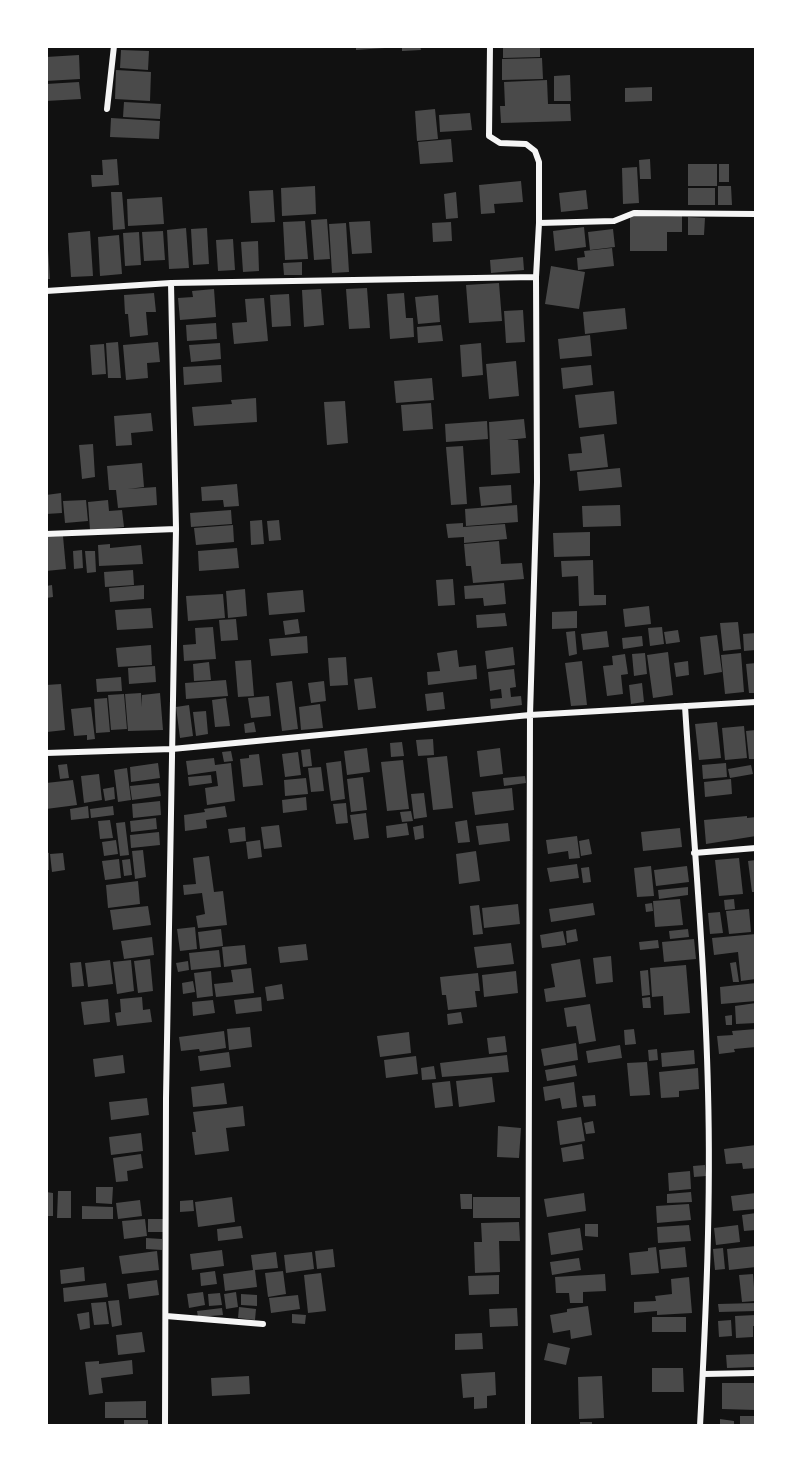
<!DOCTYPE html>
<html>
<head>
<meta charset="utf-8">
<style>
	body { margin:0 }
	#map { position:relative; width:802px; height:1472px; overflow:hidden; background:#111; font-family:"Zilla Slab",serif }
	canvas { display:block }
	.frame { position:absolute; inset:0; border:48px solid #fff; pointer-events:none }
</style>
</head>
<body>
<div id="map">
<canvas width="802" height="1472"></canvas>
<div class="frame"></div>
</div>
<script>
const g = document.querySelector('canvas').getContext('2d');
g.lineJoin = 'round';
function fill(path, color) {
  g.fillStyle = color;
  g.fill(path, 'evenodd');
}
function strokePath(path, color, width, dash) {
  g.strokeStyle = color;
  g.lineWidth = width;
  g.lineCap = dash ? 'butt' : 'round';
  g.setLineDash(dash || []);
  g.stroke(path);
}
fill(new Path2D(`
	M356 46H385V48L356 50Z
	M402 46H420L421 50 402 51Z
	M503 46H540V57L503 58Z
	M121 50 149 51 148 70 120 68Z
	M79 55 80 79 46 81V57Z
	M542 58 543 79 502 80V59Z
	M116 70 151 72 150 101 115 99Z
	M570 75 571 101H554V76Z
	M547 80 548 104H570L571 121 501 123 500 106H505L504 82Z
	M79 82 81 99 46 101V84Z
	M652 87V101L625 102V88Z
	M124 102 161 104 160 119 123 117Z
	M435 109 438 139 417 141 415 111Z
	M470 113 472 130 440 132 439 115Z
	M111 118 160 121 159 139 110 137Z
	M451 139 453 162 420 164 418 142Z
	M117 159 119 185 92 187 91 175H103L102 160Z
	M650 159 651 179H640L639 160Z
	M688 164H717V186H688Z
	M719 164H729V182H719Z
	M637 167 639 203 623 204 622 168Z
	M521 181 523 202 494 204 495 213 481 214 479 185Z
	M315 186 316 214 282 216 281 188Z
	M718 186H731L732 205H718Z
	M688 188H715V205H688Z
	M273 190 275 222 251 223 249 191Z
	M586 190 588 209 561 212 559 193Z
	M111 192H122L125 229 113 230Z
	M456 192 458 218 446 219 444 194Z
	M162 197 164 224 128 226 127 199Z
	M630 216H682V232H667V251H630Z
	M688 217 705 218 704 235H688Z
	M327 219 330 259 314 260 311 220Z
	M305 221 308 259 285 260 283 222Z
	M370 221 372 253 352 254 349 222Z
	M451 222 452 241 433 242 432 223Z
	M346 223 349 272 332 273 329 224Z
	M584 227 586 247 555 251 553 231Z
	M186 228 189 268 169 269 167 230Z
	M207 228 209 264 193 265 191 229Z
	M613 229 615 247 590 250 588 232Z
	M90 231 93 276 71 277 68 233Z
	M163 231 165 260 144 261 142 232Z
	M139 232 141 265 125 266 123 233Z
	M119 235 122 274 100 276 98 237Z
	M233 239 235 270 218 271 216 240Z
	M258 241 259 271 243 272 241 242Z
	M612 248 614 266 578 270 577 258 585 257 584 251Z
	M46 249H48L50 279H46Z
	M523 257 524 270 491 273 490 260Z
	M302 262V275H284L283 263Z
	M551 266 585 272 579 309 545 304Z
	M499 283 502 321 469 323 466 285Z
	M367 288 370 328 349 329 346 289Z
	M214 289 216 317 180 320 178 298 193 297 192 291Z
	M321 289 324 325 304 327 302 290Z
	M154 293 156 312H146L148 335 130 337 128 314H125L124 295Z
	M404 293 406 318H413L414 337 390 339 387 294Z
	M289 294 291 326 272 327 270 295Z
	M438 295 440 322 418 324 415 297Z
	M264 298 268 341 234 344 232 323 247 322 245 299Z
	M625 308 627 329 585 334 583 312Z
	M523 310 525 342 506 343 504 311Z
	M216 323 217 339 187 341 186 325Z
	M441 325 443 341 418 343 417 327Z
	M590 335 592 356 560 359 558 339Z
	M118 342 121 378H108L106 343Z
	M158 342 160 362 147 363 148 378 126 380 123 345Z
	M220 343 221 359 191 362 189 345Z
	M481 343 483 375 462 377 460 345Z
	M104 344 106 374 92 375 90 345Z
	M516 361 519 396 489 399 486 364Z
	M221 365 222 382 184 385 183 367Z
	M591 365 593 385 563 389 561 368Z
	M432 378 434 400 396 403 394 381Z
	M614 391 617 424 579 428 575 395Z
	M256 398 257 422 194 426 192 407 232 404 231 400Z
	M345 401 348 443 327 445 324 402Z
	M431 403 433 429 403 431 401 405Z
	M151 413 153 431 131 433 132 445 116 446 114 416Z
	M524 419 526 438 507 440H518L520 473 491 475 489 422Z
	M487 421 488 439 446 442 445 424Z
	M604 434 608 467 570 471 568 454 582 453 580 437Z
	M93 444 95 477 82 479 79 445Z
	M463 446 467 504 451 505 446 447Z
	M142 463 144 487 128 489 156 487 157 505 118 508 116 490H109L107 466Z
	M620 468 622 487 579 491 577 472Z
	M237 484 239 506 224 507 223 500 202 501 201 487Z
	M511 485 512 503 481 506 479 487Z
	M61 493 62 513 46 514V495Z
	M86 500 88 521 65 523 63 501Z
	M108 500 109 511 122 510 124 527 90 530 88 502Z
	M517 505 518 522 466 526 465 509Z
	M620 505 621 526 583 527 582 506Z
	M231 510 232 524 191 527 190 513Z
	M262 520 264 544 251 545 250 521Z
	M279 520 281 540 269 541 267 521Z
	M463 523V527L505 524 507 539 464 543V537L448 538 446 524Z
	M233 525 234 542 196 545 194 528Z
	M590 532V556L554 557 553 533Z
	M63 536 66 569 46 571V537Z
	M499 541 501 564 522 563 524 579 473 583 471 566H466L464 544Z
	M110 544V548L141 545 143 564 99 566 98 545Z
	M237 548 239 568 199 571 198 551Z
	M82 550 83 568 74 569 73 551Z
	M85 551H95L96 572 87 573Z
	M593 560 594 595H606V605L579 606 578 576 562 577 561 561Z
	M133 570 134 585 105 587 104 572Z
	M453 579 455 605 438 606 436 580Z
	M504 583 506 604 484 606 483 598 465 599 464 586Z
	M52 585 53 597 46 598V586Z
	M144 585V599L110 602 109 588Z
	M245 589 247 616 228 618 226 591Z
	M303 590 305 612 269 615 267 593Z
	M223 594 225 618 188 621 186 596Z
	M649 606 651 624 625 627 623 609Z
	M151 608 153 628 117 630 115 610Z
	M577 611V628L552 629V612Z
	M505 613 507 626 477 628 476 615Z
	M236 619 238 640 221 641 219 620Z
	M298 619 300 633 285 635 283 621Z
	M738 622 741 649 723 651 720 623Z
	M213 627 216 659 184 661 183 645 196 644 195 628Z
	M662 627 664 644 650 646 648 628Z
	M678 630 680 642 666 644 664 632Z
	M575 631 577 654 569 656 566 632Z
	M607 631 609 647 583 650 581 634Z
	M756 633V650L744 651 743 634Z
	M717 635 722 672 704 675 700 637Z
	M307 636 308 653 271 656 269 639Z
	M642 636 643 646 623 649 622 638Z
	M151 645 152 665 118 667 116 648Z
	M513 647 515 665 487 669 485 651Z
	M457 650 459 667 476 665 477 679 428 685 427 672 440 671 437 653Z
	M668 652 673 695 653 698 647 655Z
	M645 653 647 674 634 676 632 654Z
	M741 653 744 692 725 694 721 655Z
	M625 654 628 674 621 675 623 694 607 696 603 666 613 665 612 656Z
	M346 657 348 685 330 686 328 658Z
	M251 660 254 696 238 697 235 661Z
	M582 661 587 705 571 706 565 663Z
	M688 661 689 675 676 677 674 663Z
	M209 662 211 680 194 681 193 664Z
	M756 663V693H749L746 664Z
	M155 666 156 682 129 684 128 668Z
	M514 669 516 687 510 688 511 697 521 696 522 705 491 709 490 699 502 698 501 689 490 691 488 672Z
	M121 677 122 691 97 692 96 679Z
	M372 677 376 708 358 710 354 679Z
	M226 680 228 696 186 699 185 683Z
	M292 681 298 729 282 731 276 683Z
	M324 681 326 701 311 703 308 683Z
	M642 683 644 702 631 704 629 685Z
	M61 684 65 730 47 732 46 685Z
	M443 692 445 709 427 711 425 694Z
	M141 693 142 707V695L160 693 163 730 128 731 125 694Z
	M124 694 127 729 111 730 108 695Z
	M269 696 271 716 251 718 248 698Z
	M107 698 110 732 96 733 94 699Z
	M226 698 230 726 215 727 212 700Z
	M320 704 323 728 301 730 299 707Z
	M189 705 193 736 180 738 176 707Z
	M91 707 95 739 87 740V735L74 736 71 709Z
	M206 711 208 734 196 736 193 712Z
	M254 722 256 732 245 733 244 724Z
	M717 722 721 758 699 760 695 724Z
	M744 726 747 758 725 760 722 728Z
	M756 730V759H749L746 731Z
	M433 739 434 755 418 756 416 740Z
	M402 742 404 756 391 757 390 743Z
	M367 748 370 772 347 775 344 751Z
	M500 748 503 774 480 777 477 751Z
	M310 749 312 766 303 767 301 750Z
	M231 751 233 761 224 762 222 752Z
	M298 752 301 775 285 777 282 754Z
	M259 754 263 785 243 787 240 759 249 758V755Z
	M447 756 453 808 433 810 427 758Z
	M214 758 215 765 231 763 235 801 207 805 205 788 218 786 216 771 188 775 186 761Z
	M403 760 409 809 387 811 381 762Z
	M341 761 345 799 331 801 326 763Z
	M158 763 160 778 131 782 130 767Z
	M726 763 727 777 703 779 702 765Z
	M67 764 69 778 60 779 58 765Z
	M751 765 753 774 730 778 728 769Z
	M321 767 324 791 311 792 308 768Z
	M127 768 131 800 118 802 114 770Z
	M99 774 102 800 84 803 81 776Z
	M211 775 212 783 189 786 188 777Z
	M525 776 526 783 504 786 503 778Z
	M363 777 367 810 351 812 347 779Z
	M306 778 308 794 285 796 284 780Z
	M731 779 732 794 705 797 704 782Z
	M73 780 77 805 46 809V783Z
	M159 783 161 796 132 800 130 786Z
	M114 787 115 799 105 801 103 789Z
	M512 788 514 810 475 815 472 792Z
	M424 793 427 817 414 819 411 794Z
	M306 797 307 810 283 813 282 800Z
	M160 801 161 815 133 818 132 804Z
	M346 803 348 823 336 824 333 804Z
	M88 806 89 818 71 820 70 809Z
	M113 806 114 815 91 818 90 809Z
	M225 806 227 817 206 820 207 828 185 831 184 815 205 812 204 809Z
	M411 811 413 821 402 822 400 812Z
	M366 813 369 838 354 840 350 815Z
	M747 816V818L756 817V836L706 844 704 820Z
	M156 818 157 829 131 832 130 821Z
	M110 820 113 838 100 839 98 821Z
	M467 820 470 842 458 843 455 822Z
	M125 822 129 855 120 856 116 823Z
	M407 823 409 835 387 838 386 826Z
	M508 823 510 841 479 845 476 826Z
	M279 825 282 847 264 849 261 827Z
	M423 825 424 838 415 840 413 827Z
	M245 827 246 841 230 843 228 829Z
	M680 828 682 847 643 851 641 832Z
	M159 832 160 845 131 848 130 835Z
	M577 836 580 858 569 859 568 851 548 854 546 840Z
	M589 839 592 854 581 856 579 841Z
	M116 840 118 854 104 856 102 842Z
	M260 840 262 857 248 859 246 842Z
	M143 850 146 877 135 879 132 851Z
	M476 851 480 881 459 884 456 854Z
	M46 852 49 853V870H46Z
	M63 853 65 870 52 872 50 854Z
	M209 856 214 892 223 891 227 925 198 928 196 916 205 914 202 893 184 895 183 885 196 884 193 858Z
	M739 858 743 894 719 896 715 860Z
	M119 859 121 878 105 880 102 861Z
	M130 859 132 875 124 876 122 860Z
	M756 860V892H752L748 861Z
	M577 864 579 878 550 882 547 868Z
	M651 866 654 896 637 897 634 868Z
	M687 866 689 882 656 886 654 870Z
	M589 867 591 882 583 883 581 868Z
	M138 881 140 904 108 908 106 885Z
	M688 887V895L659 899 658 890Z
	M680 899 683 925 655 927 653 901Z
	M734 899 735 909 725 910 724 900Z
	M593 903 595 915 551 922 549 909Z
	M652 903 653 911 646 912 645 904Z
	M518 904 520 924 484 928 482 908Z
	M479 905 483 934 473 935 470 906Z
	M148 906 151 925 113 930 110 910Z
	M749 909 751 932 729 934 726 911Z
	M720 912 723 933 710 934 708 913Z
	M195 927 197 949 180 951 177 929Z
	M221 929 223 946 200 949 198 932Z
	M576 929 578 941 567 943 566 931Z
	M688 929 689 937 670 939 669 931Z
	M563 931 566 945 542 948 540 935Z
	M756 934V979L741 981 738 952 714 955 712 938Z
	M152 937 154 955 124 959 121 941Z
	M694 939 696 959 664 962 662 942Z
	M658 940 659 948 640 950 639 942Z
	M511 943 514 964 477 968 474 947Z
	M306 944 308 960 280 963 278 947Z
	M245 945 247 964 224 967 222 947Z
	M219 950 221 967 191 970 189 953Z
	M611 956 613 982 596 984 593 958Z
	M150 959 153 991 138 993 134 961Z
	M580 959 586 997 546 1002 544 989 555 987 551 964Z
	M110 960 113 984 88 987 85 963Z
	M131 960 134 991 117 994 113 962Z
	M188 961 189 970 178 972 176 963Z
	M81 962 84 986 72 987 70 963Z
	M736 962 739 982H733L730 963Z
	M686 965 690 1013 664 1015 663 996 652 997 650 968Z
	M251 968 254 993 216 997 214 984 233 982 231 970Z
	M648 970 650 995 642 996 640 971Z
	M211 971 213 996 197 998 194 973Z
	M516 971 518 993 484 997 482 975Z
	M478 973 480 991H475L477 1007 448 1010 446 995H442L440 977Z
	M193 981 195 992 183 994 182 983Z
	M756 983V1001L721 1004 720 987Z
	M282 984 284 999 267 1001 265 987Z
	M142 997 143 1010 150 1009 152 1022 117 1026 115 1013 121 1012 120 999Z
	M261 997 262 1011 236 1014 234 1000Z
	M650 997 651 1008H643L642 998Z
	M108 999 110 1022 84 1025 81 1002Z
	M213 1000 215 1013 193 1016 192 1002Z
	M756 1003V1023L736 1024 735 1006Z
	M590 1004 596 1041 579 1044 576 1026 567 1027 564 1008Z
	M461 1012 463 1023 448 1025 447 1014Z
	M732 1015V1025H726L725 1016Z
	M250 1027 252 1047 229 1050 227 1029Z
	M634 1029 636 1044 625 1045 624 1030Z
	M756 1029V1047L734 1049 735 1052 719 1054 717 1036 733 1035 732 1031Z
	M224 1031 226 1048 200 1052 199 1049 181 1051 179 1037Z
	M409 1032 411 1053 380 1057 377 1036Z
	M505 1036 507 1052 489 1054 487 1038Z
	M576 1043 578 1060 544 1066 541 1049Z
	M620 1045 622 1058 588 1063 586 1051Z
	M657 1049 658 1060 649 1061 648 1050Z
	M694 1050 695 1064 662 1067 661 1053Z
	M229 1052 231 1067 200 1071 198 1056Z
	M123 1055 125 1073 95 1077 93 1059Z
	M507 1055 509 1072 442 1077 440 1063Z
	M416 1056 418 1074 386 1078 384 1060Z
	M647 1062 650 1095 630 1096 627 1063Z
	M575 1065 577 1076 547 1081 545 1070Z
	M434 1066 436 1079 422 1080 421 1068Z
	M698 1068 699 1089 679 1091V1097L661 1098 659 1072Z
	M492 1077 495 1102 459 1107 456 1081Z
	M450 1081 453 1106 435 1108 432 1083Z
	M574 1082 577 1107 562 1109 560 1098 545 1101 543 1087Z
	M224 1083 227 1104 193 1107 191 1087Z
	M595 1095 596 1106 584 1107 582 1096Z
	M147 1098 149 1115 111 1120 109 1102Z
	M243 1106 245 1126 226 1128 229 1151 195 1155 192 1132H196L193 1112Z
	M581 1117 585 1141 560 1145 557 1121Z
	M593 1121 595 1133 586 1134 584 1123Z
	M498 1126 521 1128 519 1158 497 1157Z
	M141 1133 143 1151 111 1155 109 1137Z
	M582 1144 584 1159 563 1162 561 1148Z
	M756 1145V1168L743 1169 742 1163 726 1164 724 1149Z
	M141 1154 143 1168 127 1171 128 1181 116 1182 113 1158Z
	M705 1165 706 1176 694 1177 693 1166Z
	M690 1171 691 1189 669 1191 668 1173Z
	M96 1187H113L112 1204 96 1203Z
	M58 1191H71V1218H57Z
	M46 1192 53 1193V1216H46Z
	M691 1192 692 1202 667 1203V1194Z
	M584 1193 586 1211 547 1217 544 1199Z
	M756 1193V1209L733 1211 731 1196Z
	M460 1194H472V1209H461Z
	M232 1197 235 1222 198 1227 195 1202Z
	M473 1197H520V1218H473Z
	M140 1200 142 1216 118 1219 116 1203Z
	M193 1200 194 1211 180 1212V1201Z
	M689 1204 691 1220 657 1223 656 1206Z
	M82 1206 113 1207V1219H82Z
	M756 1213V1230L744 1231 742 1215Z
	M145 1219 147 1236 124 1239 122 1221Z
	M148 1219H163V1232H148Z
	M519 1222 520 1241H499L500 1272 475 1273 474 1242H482L481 1223Z
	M585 1224H598V1237L585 1236Z
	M689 1225 691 1241 658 1243 657 1227Z
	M738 1225 740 1242 716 1245 714 1228Z
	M241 1226 243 1238 218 1241 217 1229Z
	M580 1228 583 1250 551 1255 548 1233Z
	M146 1238 162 1239V1250L146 1249Z
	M756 1246V1267L729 1270 727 1249Z
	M656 1247 659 1273 631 1275 629 1253 648 1251V1248Z
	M685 1247 687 1267 661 1269 659 1250Z
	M723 1248 725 1269 715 1270 713 1249Z
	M333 1249 335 1267 317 1269 315 1251Z
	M222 1250 224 1266 192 1270 190 1254Z
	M157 1251 159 1270 122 1274 119 1256Z
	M276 1252 278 1268 255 1270 257 1287 225 1291 223 1274 253 1270 251 1255Z
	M312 1252 314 1269 286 1273 284 1255Z
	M579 1258 581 1270 552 1275 550 1262Z
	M84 1267 85 1281 61 1284 60 1270Z
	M215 1271 217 1284 201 1286 200 1273Z
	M283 1271 286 1294 268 1297 265 1273Z
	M321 1273 326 1311 308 1313 304 1275Z
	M605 1274 606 1291 583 1292V1303H570L569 1293H556L555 1277Z
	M753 1274 755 1301 742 1302 739 1275Z
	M499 1275V1294L469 1295 468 1276Z
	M689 1277 692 1313 657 1315V1311L634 1313V1302L656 1301 655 1296 672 1294 671 1279Z
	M157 1280 159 1295 129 1299 127 1284Z
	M106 1283 108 1297 64 1302 63 1288Z
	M203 1292 205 1305 189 1308 187 1294Z
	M236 1292 238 1307 226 1309 224 1294Z
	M220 1293 222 1305 209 1306 208 1294Z
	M241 1294 257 1295V1306L241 1305Z
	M298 1295 300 1309 271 1313 269 1298Z
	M119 1300 122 1325 112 1327 108 1301Z
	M106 1302 109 1324 94 1325 91 1303Z
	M756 1303V1311L719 1312 718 1304Z
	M588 1306 592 1335 571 1339 570 1330 553 1333 550 1315 567 1312V1309Z
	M239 1307 256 1309 255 1320 238 1318Z
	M222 1308 223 1315 198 1317 197 1311Z
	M517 1308 518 1326 490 1327 489 1309Z
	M89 1312 90 1328 80 1330 77 1314Z
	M292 1314 306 1315 305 1324 292 1323Z
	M756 1315V1326H753V1337L736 1338 735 1316Z
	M652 1317H686V1332H652Z
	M731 1320 732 1336 719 1337 718 1321Z
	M142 1332 145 1352 118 1355 116 1335Z
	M482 1333 483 1349 455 1350V1334Z
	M548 1343 570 1348 566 1365 544 1360Z
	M756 1354V1367L727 1368 726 1355Z
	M132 1360 133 1374 101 1378 103 1393 89 1395 85 1362 99 1361V1364Z
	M652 1368H683L684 1392H652Z
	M495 1372 496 1395 487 1396V1408L474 1409V1397L463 1398 461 1374Z
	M249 1376 250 1394 212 1396 211 1378Z
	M602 1376 604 1418 579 1419 578 1377Z
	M722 1383H756V1410L722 1409Z
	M146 1401V1418H105V1402Z
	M740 1416H756V1425H740Z
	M720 1419 734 1421V1425H720Z
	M124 1420H148V1425H124Z
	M580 1422H592V1425H580Z`), '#4a4a4a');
strokePath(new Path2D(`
	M490 46 489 136 500 143 526 144 535 151 539 162V223L536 277 537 482 530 715 528 1426
	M107 109 114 46
	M539 223 614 221 634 213 756 214
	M46 291 171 283 536 277
	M46 534 176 529
	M685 706C693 834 705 962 708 1091 711 1202 706 1314 700 1426
	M46 753 172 749 530 715 756 702
	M694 853 756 848
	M166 1316 263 1324
	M703 1374 756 1373
	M165 1426 166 1098 176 529 171 283`), '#f5f5f5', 6);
</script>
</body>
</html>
